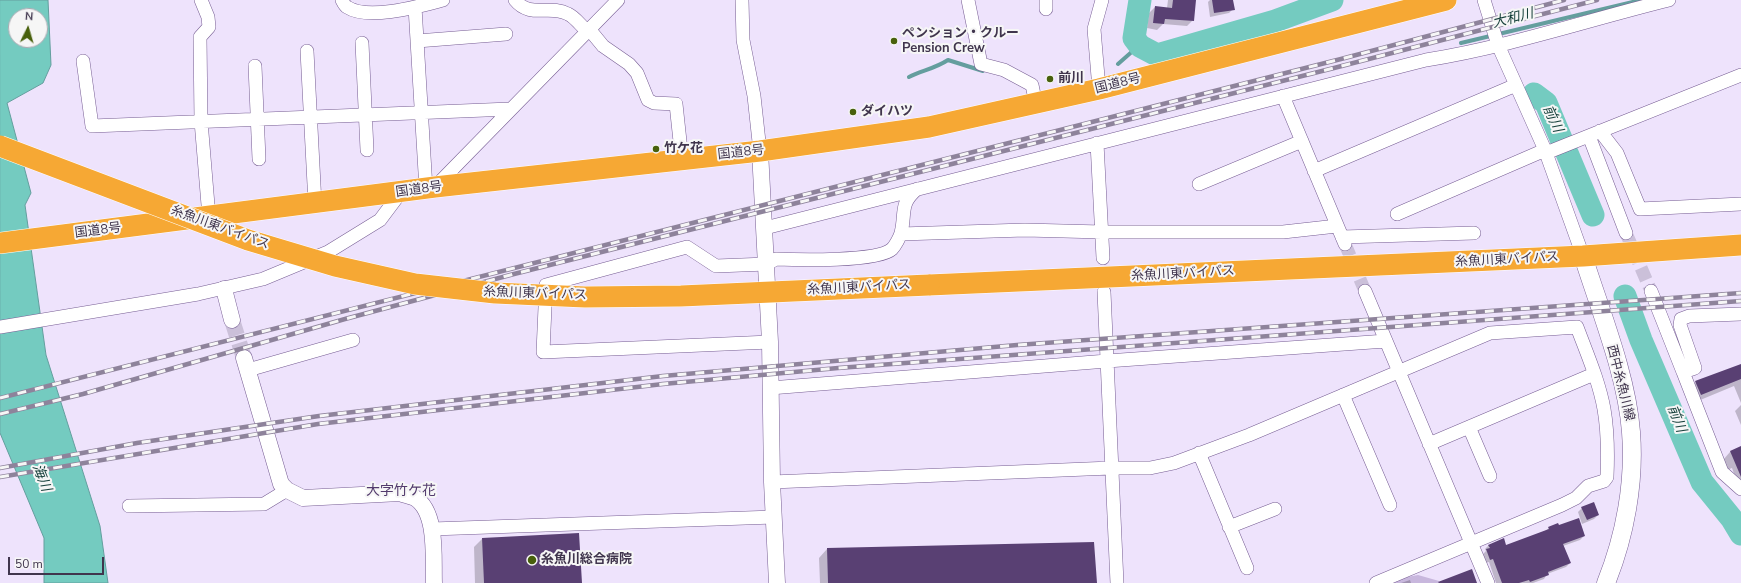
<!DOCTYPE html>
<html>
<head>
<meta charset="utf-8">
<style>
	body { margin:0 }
	#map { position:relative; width:1741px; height:583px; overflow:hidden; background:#eee3fc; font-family:"Nunito Sans",sans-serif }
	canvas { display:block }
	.north { position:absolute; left:8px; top:8px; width:40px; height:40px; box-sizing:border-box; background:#f6f6f6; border:1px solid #ada9b2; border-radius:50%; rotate:5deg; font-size:11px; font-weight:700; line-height:16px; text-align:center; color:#40354d }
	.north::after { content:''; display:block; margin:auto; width:14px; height:18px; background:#48600c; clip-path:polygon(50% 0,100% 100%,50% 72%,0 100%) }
	.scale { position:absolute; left:8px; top:557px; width:96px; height:18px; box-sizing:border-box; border:2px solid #40354d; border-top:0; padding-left:5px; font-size:12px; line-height:14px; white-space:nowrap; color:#40354d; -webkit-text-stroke:3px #f6f6f6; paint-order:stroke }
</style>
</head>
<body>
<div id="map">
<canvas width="1741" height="583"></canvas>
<div class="north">N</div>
<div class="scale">50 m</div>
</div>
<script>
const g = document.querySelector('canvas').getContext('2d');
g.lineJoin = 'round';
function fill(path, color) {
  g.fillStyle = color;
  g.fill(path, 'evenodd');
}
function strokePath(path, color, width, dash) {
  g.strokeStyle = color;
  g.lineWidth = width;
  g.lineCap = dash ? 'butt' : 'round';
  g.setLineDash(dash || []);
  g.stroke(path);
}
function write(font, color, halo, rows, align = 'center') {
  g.font = font + ' "Nunito Sans","Noto Sans JP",sans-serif';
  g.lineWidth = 4;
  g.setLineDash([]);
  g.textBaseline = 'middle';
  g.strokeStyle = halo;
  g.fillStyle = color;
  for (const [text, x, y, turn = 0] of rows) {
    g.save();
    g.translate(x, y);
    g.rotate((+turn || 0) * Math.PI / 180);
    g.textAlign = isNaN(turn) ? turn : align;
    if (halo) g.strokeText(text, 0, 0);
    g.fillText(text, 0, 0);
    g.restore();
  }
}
fill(new Path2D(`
	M1418 575 1439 581 1440 583H1375Z`), '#c8b7dd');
const water = new Path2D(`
	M0 0H48L51 65 43 83 7 103 31 193 25 205 46 355 100 526 108 583H44V538L0 433ZM16 16H40V40H16Z`);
fill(water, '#74cbc0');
strokePath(water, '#649e9e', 1);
fill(new Path2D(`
	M1168 0H1195L1193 20 1187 26 1163 24 1157 30 1147 28 1149 13 1155 7 1167 8Z
	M1210 0H1232L1233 9 1229 13 1210 17 1208 2Z
	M1741 365V403L1734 386 1693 403 1688 390 1696 382Z
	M1741 405V425L1735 411Z
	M1741 448V491H1740L1732 468 1727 470 1723 460 1730 452Z
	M1582 508 1598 515 1594 519 1582 524 1578 512Z
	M1549 528 1584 536 1580 540 1563 546 1570 563 1566 567 1547 574 1544 579 1533 583H1496L1489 562 1486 563 1483 554 1486 551 1485 549 1489 545 1506 547 1545 531Z
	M482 539 581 583H475L474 547Z
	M827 549 1096 583H820L819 558Z
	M1410 580 1411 583H1401Z`), '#0003');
strokePath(new Path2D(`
	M1461 43 1641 0
	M1118 64 1135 49 1137 43
	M909 77C921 71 936 68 948 60L983 71`), '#649e9e', 4);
strokePath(new Path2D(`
	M1140 0 1134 38 1140 46 1157 55 1275 21 1332 0
	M1534 94 1546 103 1593 215
	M1625 296 1641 340 1702 482 1732 519 1741 534`), '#74cbc0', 23);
fill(new Path2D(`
	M1173 0H1196L1194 21 1165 19 1164 24 1153 23 1155 6 1172 8Z
	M1212 0H1233L1235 10 1214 13Z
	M1741 364V379L1701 395 1695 381Z
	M1741 446V477L1730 451Z
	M1594 502 1599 515 1587 520 1581 507Z
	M1579 518 1585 536 1563 544 1571 563 1548 572 1549 575 1530 582 1529 580 1519 583H1502L1493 559 1490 560 1486 549 1490 548 1488 545 1504 538 1506 545 1549 529 1548 527 1558 523 1559 525Z
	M579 533 582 583H484L482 538Z
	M1094 542 1097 583H828L827 548Z
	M1472 569 1477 583H1439L1438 582Z`), '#594073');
strokePath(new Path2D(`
	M1626 233 1651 291
	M1345 244 1365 291`), '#cbc0d9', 13, [13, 6]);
strokePath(new Path2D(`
	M232 320 244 358`), '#cbc0d9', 16, [16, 8]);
const minor = new Path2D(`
	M201 0 208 17 209 27 200 37 201 121 209 217
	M342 0C343 2 345 6 347 7 368 21 420 6 443 0
	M515 0C530 19 550 4 568 14 575 17 581 26 587 31
	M742 0 743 40 754 96 760 151
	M968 0 981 64 1004 70 1032 85 1036 104
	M1046 0V9
	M1484 0 1498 45 1516 85
	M415 7 426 189
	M589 29 603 46 629 64 637 73 648 100 654 103 676 104 682 160
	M417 41 506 34
	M362 43 367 150
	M307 51 315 204
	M83 61 92 126 510 109
	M255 66 259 159
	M1099 89 1094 29 1102 0
	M1283 96 1345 244
	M1600 131 1617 153 1640 209 1741 204
	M1589 136 1626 233
	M1097 143 1103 258
	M1546 153 1741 75
	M1314 171 1516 85 1545 150 1583 256
	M1199 184 1302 141
	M435 187 618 0
	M1397 214 1545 150
	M765 228 1426 60C1508 47 1588 20 1669 0
	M901 234 1025 230 1102 232H1283L1337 226
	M1342 237 1474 233
	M1365 291 1488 583
	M1651 291 1683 372
	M1104 292 1117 583
	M1741 314 1689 316 1681 319 1680 325 1695 368 1683 372 1722 472 1741 489
	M0 327 198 294 263 279 328 252 380 220 401 192
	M770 342 543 352 546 285 687 247 716 266 767 264 776 259C797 260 878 262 892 249 895 246 900 237 901 233 906 213 899 204 917 189
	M248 370 353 340
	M770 388 1107 361 1386 341
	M1343 395 1390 505
	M1469 427 1490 476
	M1429 444 1594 374
	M1199 453 1247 568
	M772 482 1111 468H1150L1174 463 1249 435 1490 333 1577 327C1587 354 1599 381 1604 409 1608 432 1608 454 1607 477L1604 481 1588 486 1576 498 1562 505 1376 583
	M129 506 264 504 287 490
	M1229 527 1275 509
	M432 529 774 517`);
const tertiary = new Path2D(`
	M760 151 770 342 772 482 777 583
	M224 289 232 320
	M244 358 281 484 287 490 303 498 400 493C405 495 411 496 415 498 438 512 433 559 434 583`);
const secondary = new Path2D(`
	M1583 256C1600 310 1627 376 1631 432 1635 482 1625 536 1606 583`);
const trunk = new Path2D(`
	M0 243 435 187 760 151 929 127 1099 89 1446 0
	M929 285 1583 256 1741 245`);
strokePath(minor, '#765d93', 14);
strokePath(tertiary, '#765d93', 17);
strokePath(secondary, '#765d93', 19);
strokePath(trunk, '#fff', 22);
strokePath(minor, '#fff', 13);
strokePath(tertiary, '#fff', 16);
strokePath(secondary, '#fff', 18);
strokePath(trunk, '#f6a834', 21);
const rail = new Path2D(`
	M0 398 1341 59 1564 0
	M0 414 83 394 345 319 514 274 1334 68 1597 0
	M0 468 137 443 319 416 663 376 1017 345 1741 293
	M0 477 318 424 663 384 838 368 1741 301`);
strokePath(rail, '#8e839b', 4.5);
strokePath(rail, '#f6f6f6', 3, [9]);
const trunkBridge = new Path2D(`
	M0 146 248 240 335 266 415 284 495 293 585 297 681 296 929 285`);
strokePath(trunkBridge, '#fff', 22, []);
strokePath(trunkBridge, '#f6a834', 21);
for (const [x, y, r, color] of [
	[894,41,4,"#48600c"],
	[1050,79,4,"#48600c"],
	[853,112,4,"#48600c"],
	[656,149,4,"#48600c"],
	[532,560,5,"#48600c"]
]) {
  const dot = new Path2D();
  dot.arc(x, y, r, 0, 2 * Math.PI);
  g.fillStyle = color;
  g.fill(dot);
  strokePath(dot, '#f6f6f6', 1.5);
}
write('bold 13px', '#40354d', '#f6f6f6', [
	["ペンション・クルー",902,34],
	["Pension Crew",902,49],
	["前川",1058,79],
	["ダイハツ",861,112],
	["竹ケ花",664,149],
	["糸魚川総合病院",541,560]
], 'left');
write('13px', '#40354d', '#f6f6f6', [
	["国道8号",1118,84,-14],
	["国道8号",741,153,-6],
	["国道8号",419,190,-8],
	["糸魚川東バイパス",220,228,20],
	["国道8号",98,231,-7],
	["糸魚川東バイパス",1507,260,-3],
	["糸魚川東バイパス",1183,274,-3],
	["糸魚川東バイパス",859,288,-3],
	["糸魚川東バイパス",535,294,2],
	["西中糸魚川線",1620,383,76]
]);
write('italic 14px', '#153f3a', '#f6f6f6', [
	["大和川",1513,19,-14],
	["前川",1552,119,65],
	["前川",1676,419,68],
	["海川",41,478,68]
]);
write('14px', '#523a6c', '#f6f6f6', [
	["大字竹ケ花",401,492]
]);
</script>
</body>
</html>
